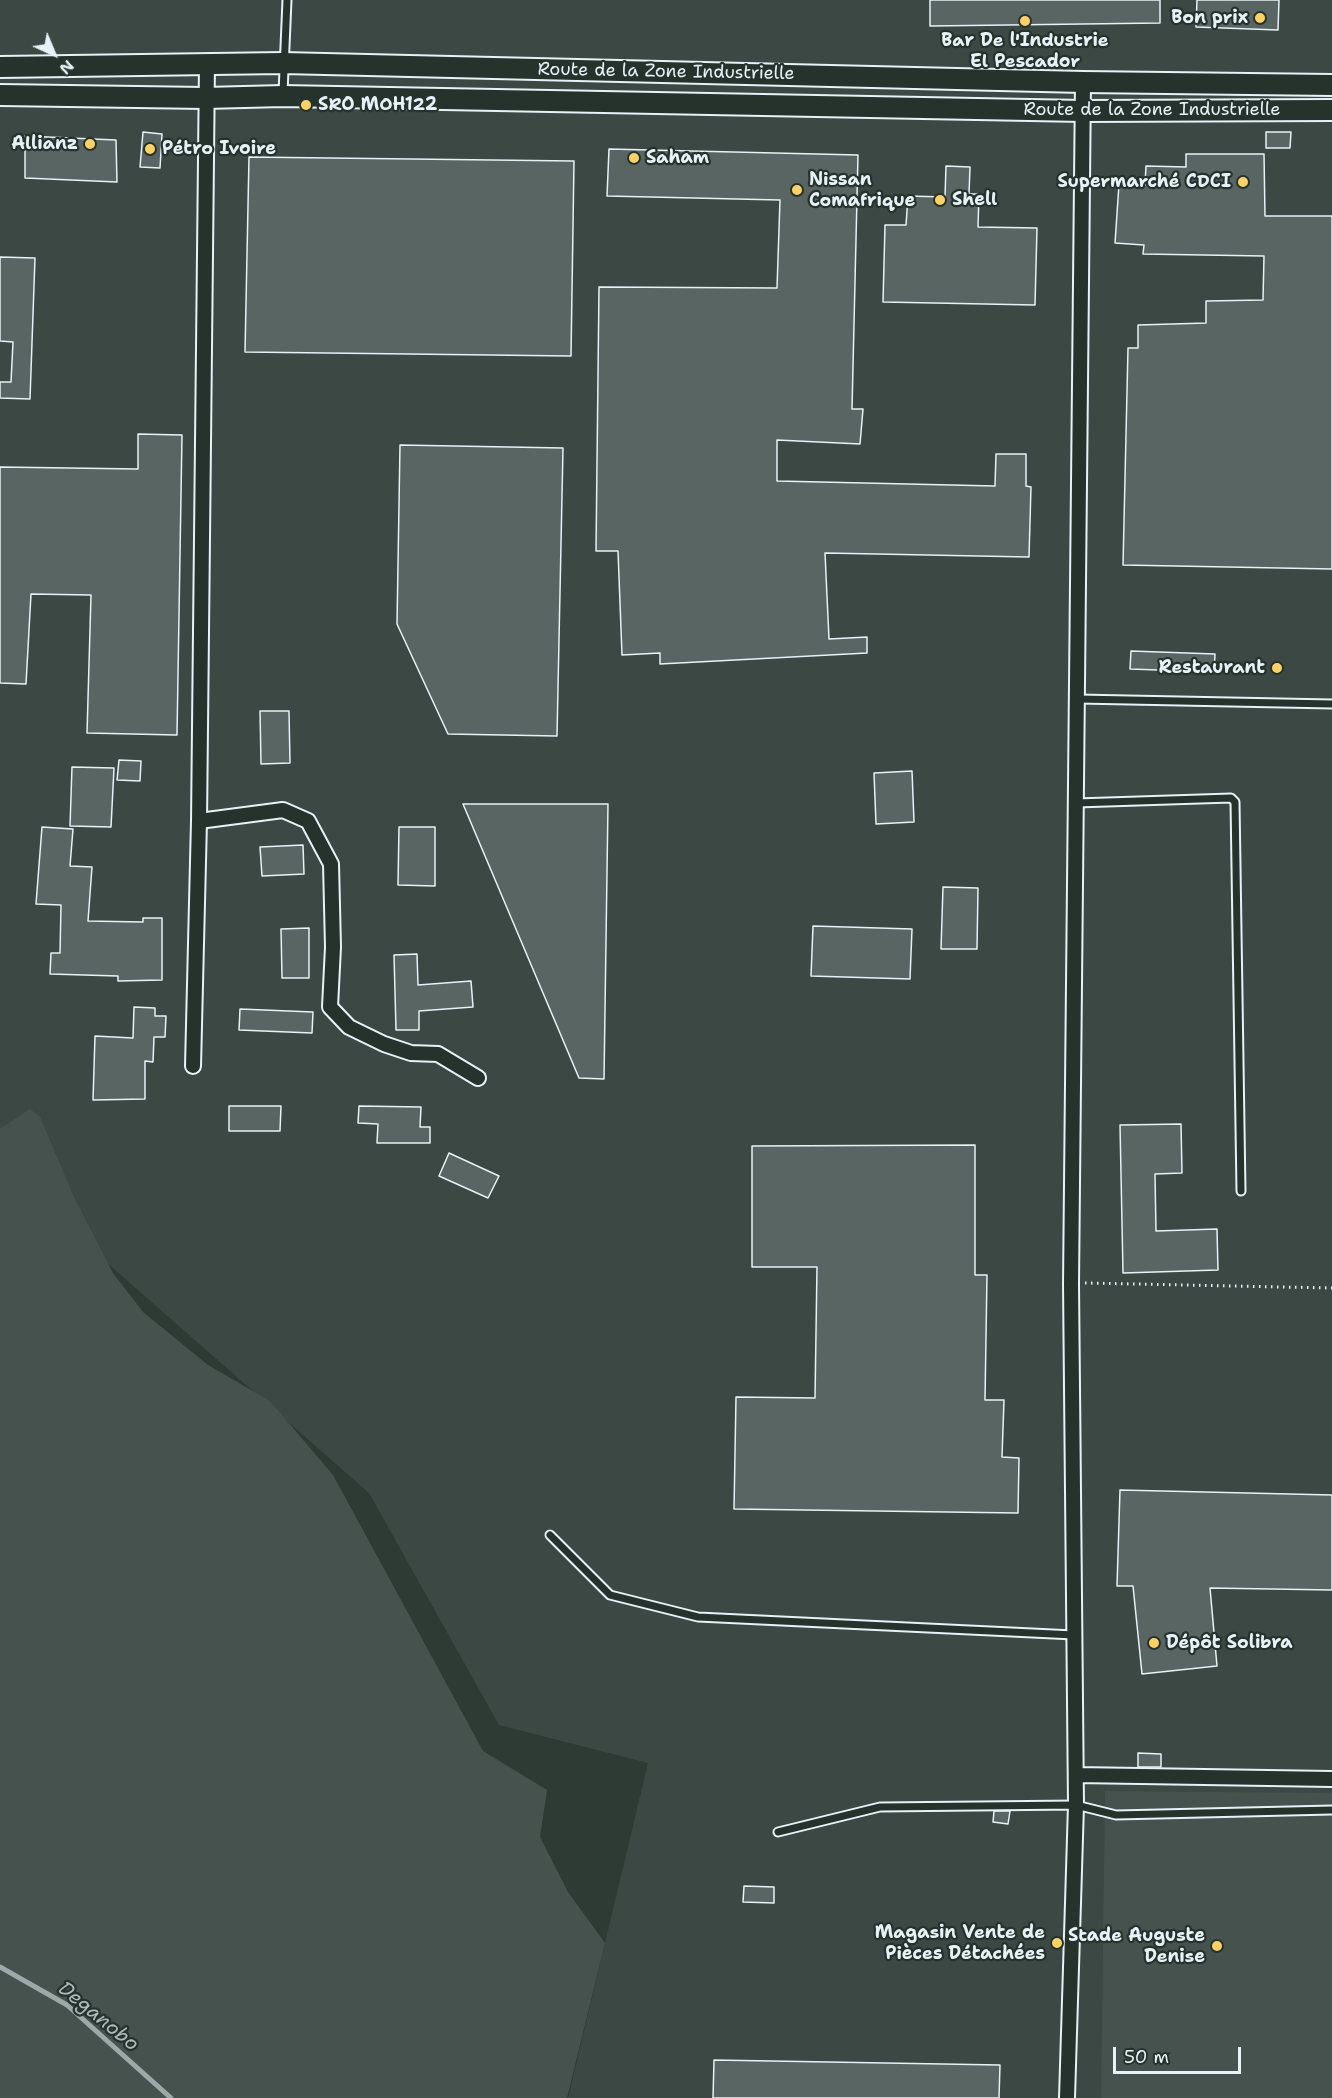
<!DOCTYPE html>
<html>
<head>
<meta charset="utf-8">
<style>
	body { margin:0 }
	#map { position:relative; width:1332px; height:2098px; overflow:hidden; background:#2e3b35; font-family:"Shantell Sans",sans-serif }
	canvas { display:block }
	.north { position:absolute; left:24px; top:24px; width:60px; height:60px; -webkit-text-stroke:4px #26332d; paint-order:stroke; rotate:136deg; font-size:16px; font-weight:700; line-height:24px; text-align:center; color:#e8f1f8 }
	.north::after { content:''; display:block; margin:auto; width:21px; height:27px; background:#e8f1f8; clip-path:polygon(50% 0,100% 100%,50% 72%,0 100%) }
	.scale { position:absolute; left:1113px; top:2047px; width:128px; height:27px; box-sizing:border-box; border:3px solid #e8f1f8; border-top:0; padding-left:8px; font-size:18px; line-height:21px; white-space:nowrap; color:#e8f1f8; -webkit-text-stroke:4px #26332d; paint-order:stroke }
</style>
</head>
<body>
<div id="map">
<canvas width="1332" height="2098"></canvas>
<div class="north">N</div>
<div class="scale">50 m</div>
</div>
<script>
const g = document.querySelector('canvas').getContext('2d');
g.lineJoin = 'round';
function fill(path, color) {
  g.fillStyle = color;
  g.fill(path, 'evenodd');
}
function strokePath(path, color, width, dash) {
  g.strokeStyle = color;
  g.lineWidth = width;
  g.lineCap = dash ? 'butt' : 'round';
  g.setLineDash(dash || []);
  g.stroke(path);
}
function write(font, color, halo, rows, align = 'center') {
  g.font = font + ' "Shantell Sans",sans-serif';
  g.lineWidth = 4.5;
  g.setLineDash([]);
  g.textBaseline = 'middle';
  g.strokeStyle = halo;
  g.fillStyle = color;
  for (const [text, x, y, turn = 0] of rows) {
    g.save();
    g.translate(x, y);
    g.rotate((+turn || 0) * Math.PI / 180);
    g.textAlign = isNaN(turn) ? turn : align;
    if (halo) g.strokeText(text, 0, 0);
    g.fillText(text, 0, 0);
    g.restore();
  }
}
fill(new Path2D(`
	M0 0H1332V2098H568L648 1763 499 1725 369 1493 0 1169Z`), '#3b4843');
fill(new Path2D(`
	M30 1109 40 1117 74 1197 113 1273 143 1312 208 1365 270 1401 333 1475 483 1751 547 1790 540 1837 568 1892 605 1943 567 2098H0V1129Z
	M1105 1791 1332 1793V2098H1101Z`), '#45524e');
strokePath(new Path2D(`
	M0 1967 67 2005 171 2098`), '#9da8a9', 5);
const building = new Path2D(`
	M930 0H1160V23L930 26Z
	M1197 0H1279L1278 30 1196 27Z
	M143 132 162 134 160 168 140 167Z
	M1266 132H1291L1290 148H1266Z
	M25 136 116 140 117 182 25 178Z
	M609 149 858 155 852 409H863L860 444 777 440V481L995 486 996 454H1026V486L1031 487 1029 557 825 553 829 639 867 637V653L660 664V653L622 655 618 551H596L599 287 777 288 780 200 607 196Z
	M1186 154H1264L1265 216H1332V569L1123 565 1128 348H1138V325L1206 323V301L1263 300 1264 256 1143 254 1144 245 1115 243 1119 184 1145 185 1146 166 1186 167Z
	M249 157 574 161 571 356 245 352Z
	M946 166 970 167 969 194H979L978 227 1037 228 1035 305 883 302 885 225H906L908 196 945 197Z
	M0 257 35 258 30 399 0 398V382H11L13 342 0 341Z
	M138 434 182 435 177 735 87 733 91 595 31 594 26 684 0 683V467L138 469Z
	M400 445 563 448 557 736 448 734 397 624Z
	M1131 651 1215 654 1214 672 1130 669Z
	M260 711H289L290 763 261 764Z
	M119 760 141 761 140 781 117 780Z
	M72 767 114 768 111 827 70 826Z
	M912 771 914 822 876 824 874 773Z
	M463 804H608L604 1079 579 1078Z
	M42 827 73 829 70 866 92 867 88 921 143 922V918H162V980L118 981V976L50 974 51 953H60L61 905 36 904Z
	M399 827H435V886L398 885Z
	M303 845 304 874 262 876 260 847Z
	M943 887 978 888 977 949H941Z
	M813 926 912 929 910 979 811 976Z
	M309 928V978H282L281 929Z
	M417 954 418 985 471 981 473 1007 419 1011V1030H396L394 955Z
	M134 1007 155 1008V1016H166L165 1037H154L153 1062 145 1061V1099L93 1100 95 1036 133 1038Z
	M240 1009 313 1012 312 1033 239 1030Z
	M229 1106H281L280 1131H229Z
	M359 1106 421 1107 420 1127H430V1143H377L378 1124 358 1123Z
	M1181 1124 1182 1173 1155 1174 1156 1231 1217 1229 1218 1270 1123 1273 1120 1125Z
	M975 1145V1275H987L985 1400H1004L1002 1457 1019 1458 1018 1513 734 1509 736 1397 815 1398 817 1267H752V1146Z
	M449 1153 499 1176 488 1198 439 1176Z
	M1120 1490 1332 1495V1590L1210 1588 1217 1666 1142 1674 1133 1586H1117Z
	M1138 1753 1161 1754V1767H1138Z
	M994 1811H1010L1008 1824 993 1822Z
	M744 1886 774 1887V1903L743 1902Z
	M714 2060 1000 2065 999 2098H713Z`);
fill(building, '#596563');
strokePath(building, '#e8f1f8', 1.5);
const lane = new Path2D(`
	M283 93 287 0
	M1078 699 1332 704
	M1076 803 1231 798 1235 802 1241 1191
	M550 1535 610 1595 698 1617 1074 1635
	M778 1832 880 1807 1076 1805 1116 1815 1332 1810`);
const street = new Path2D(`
	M199 821 283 810 308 821 331 864 333 947 330 1007 349 1027 384 1044 411 1053 438 1054 478 1078
	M193 1066 199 821 207 64
	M1076 1775 1332 1779
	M1067 2098 1076 1805 1071 1283 1083 82`);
const secondary = new Path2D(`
	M0 67 283 63 1083 82 1332 85
	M0 95 205 98 283 96 1083 111 1332 110`);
strokePath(lane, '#e8f1f8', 11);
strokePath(street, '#e8f1f8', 18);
strokePath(secondary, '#e8f1f8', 24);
strokePath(new Path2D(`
	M1085 1283 1332 1288`), '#e8f1f8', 3, [1.5, 4.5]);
strokePath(lane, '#26332d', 7);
strokePath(street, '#26332d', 14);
strokePath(secondary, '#26332d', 20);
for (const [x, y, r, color] of [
	[1260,18,6,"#ffd166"],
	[1025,21,6,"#ffd166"],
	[306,105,6,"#ffd166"],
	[90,144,6,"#ffd166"],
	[150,149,6,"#ffd166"],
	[634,158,6,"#ffd166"],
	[1243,182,6,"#ffd166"],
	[797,190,6,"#ffd166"],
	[940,200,6,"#ffd166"],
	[1277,668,6,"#ffd166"],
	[1154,1643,6,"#ffd166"],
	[1057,1943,6,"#ffd166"],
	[1217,1946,6,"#ffd166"]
]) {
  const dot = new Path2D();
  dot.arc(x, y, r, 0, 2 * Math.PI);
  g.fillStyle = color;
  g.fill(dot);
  strokePath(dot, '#26332d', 2);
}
write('bold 18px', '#e8f1f8', '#26332d', [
	["Bon prix",1248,18],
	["Bar De l'Industrie",1025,41,"center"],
	["El Pescador",1025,62,"center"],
	["SRO MOH122",318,105,"left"],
	["Allianz",78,144],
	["Pétro Ivoire",162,149,"left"],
	["Saham",646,158,"left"],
	["Nissan",809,180,"left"],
	["Comafrique",809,201,"left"],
	["Supermarché CDCI",1231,182],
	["Shell",952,200,"left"],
	["Restaurant",1265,668],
	["Dépôt Solibra",1166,1643,"left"],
	["Magasin Vente de",1045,1933],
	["Pièces Détachées",1045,1954],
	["Stade Auguste",1205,1936],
	["Denise",1205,1957]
], 'right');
write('18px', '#e8f1f8', '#26332d', [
	["Route de la Zone Industrielle",666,72,1],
	["Route de la Zone Industrielle",1152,110]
]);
write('italic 20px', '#b0babd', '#26332d', [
	["Deganobo",98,2017,39]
]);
</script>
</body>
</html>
